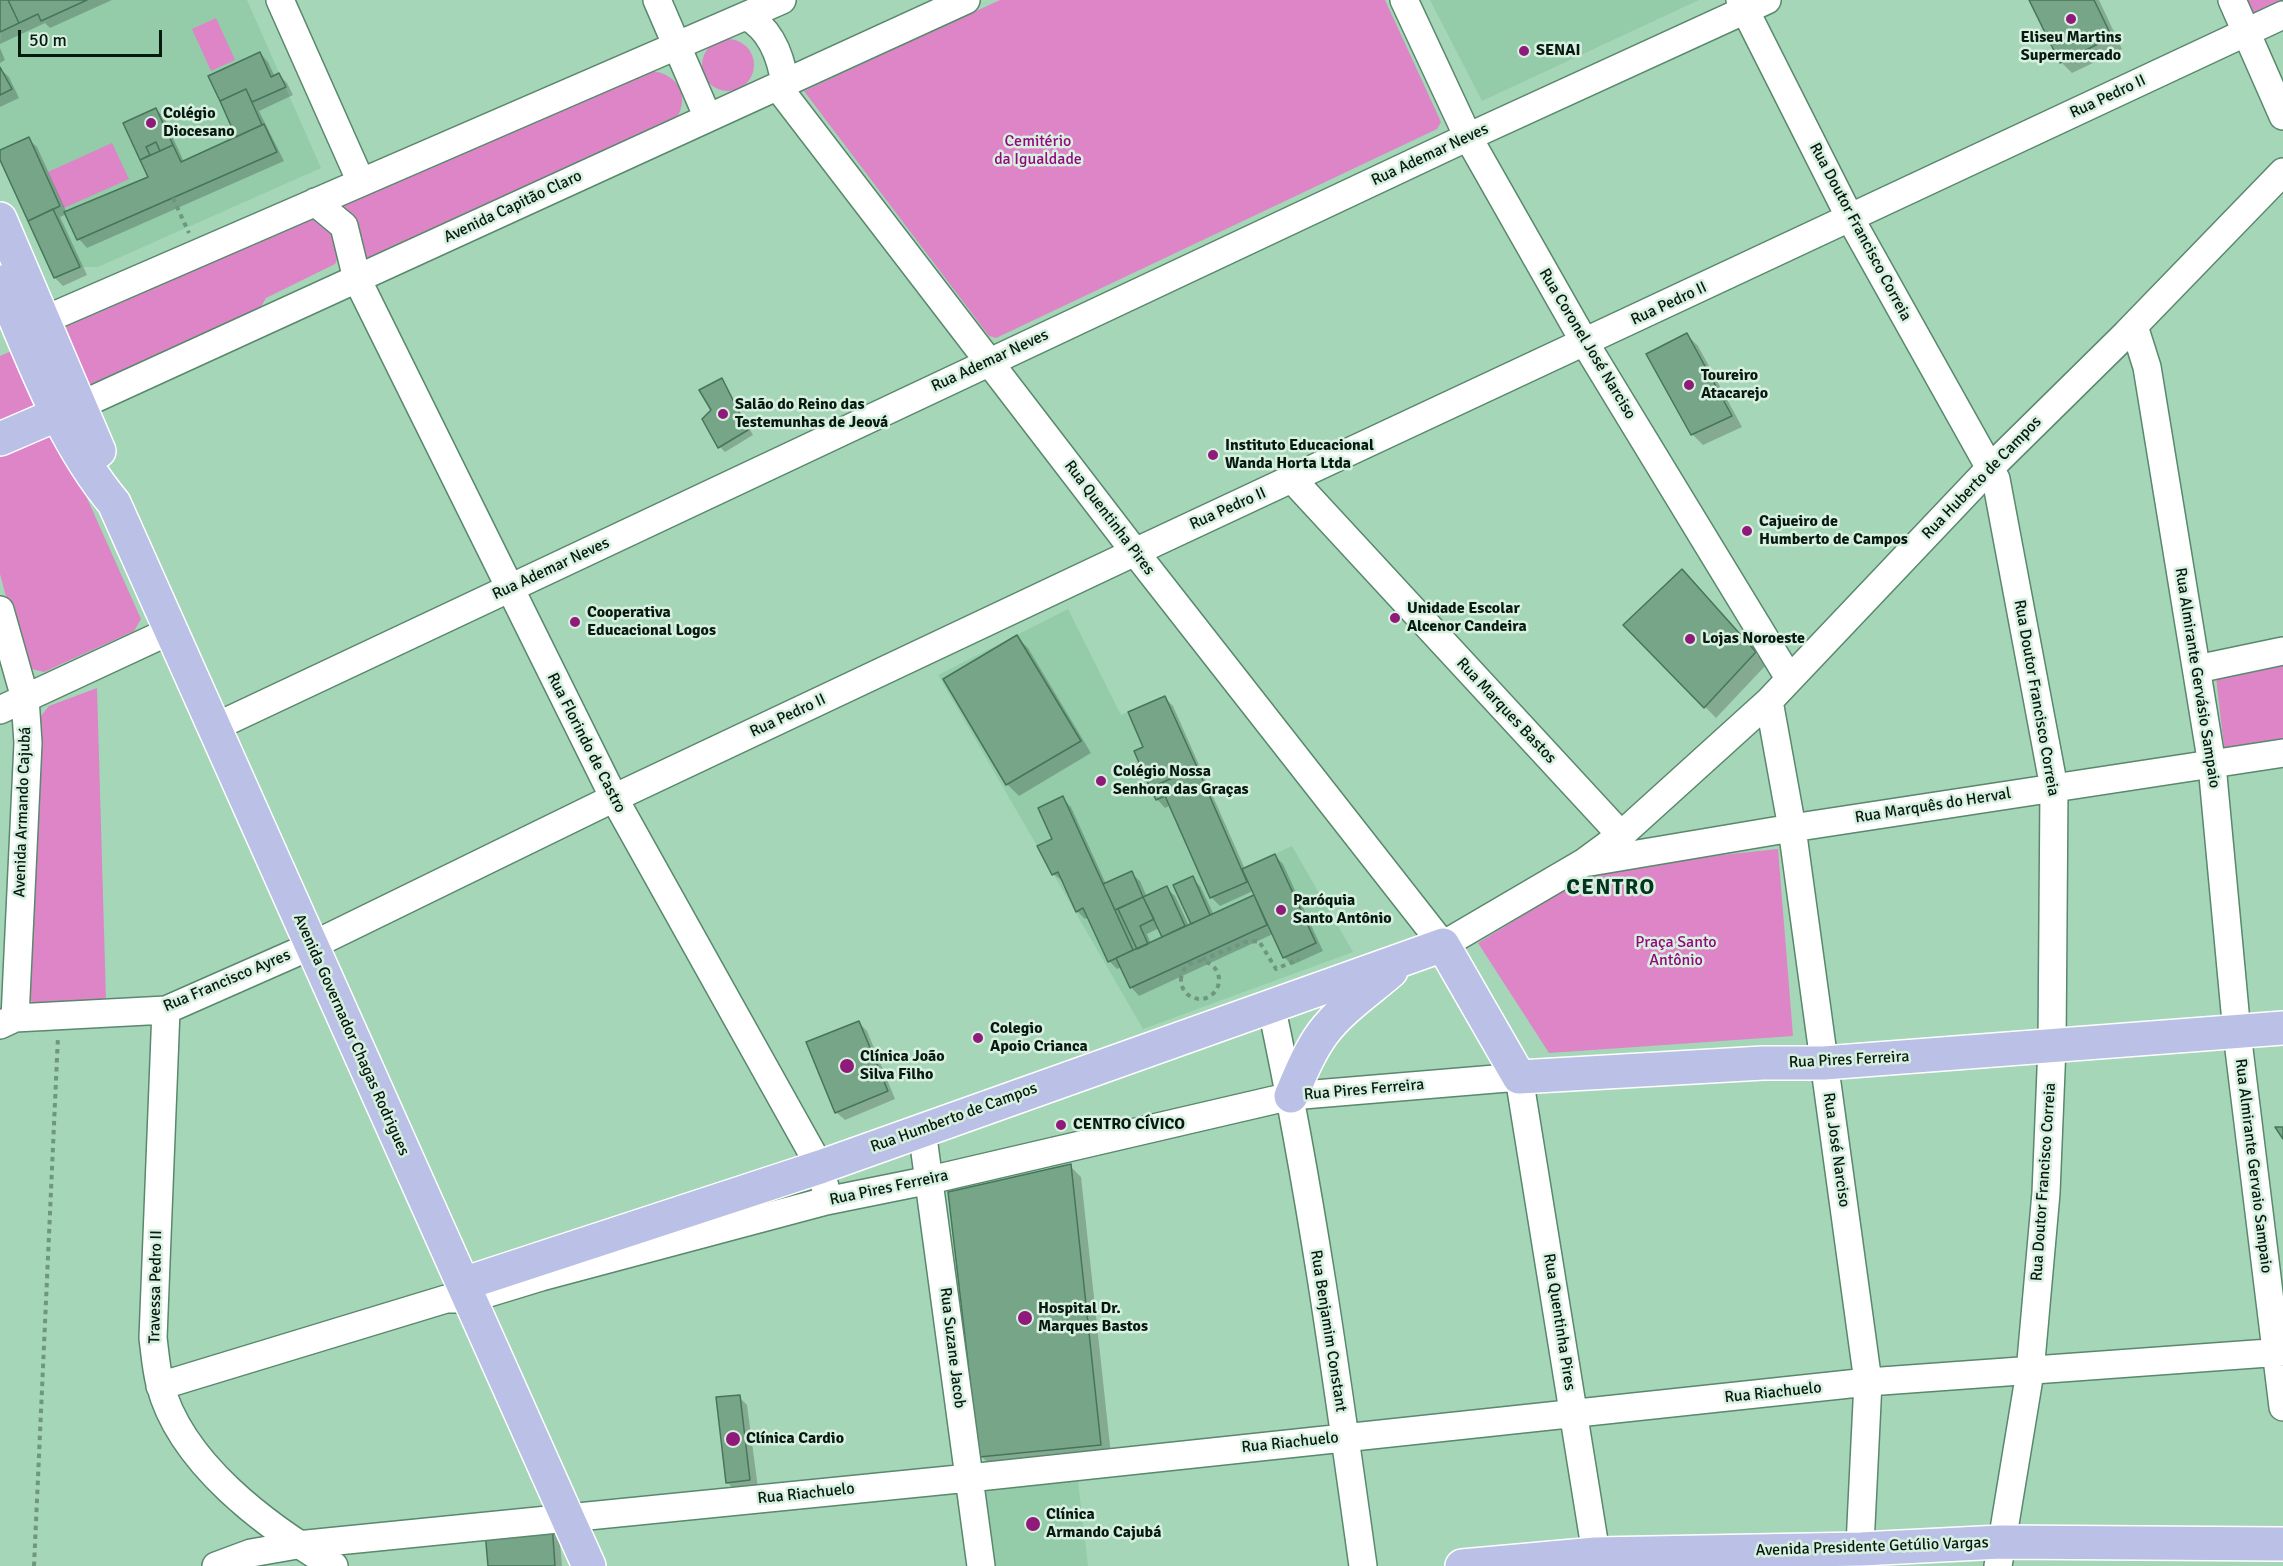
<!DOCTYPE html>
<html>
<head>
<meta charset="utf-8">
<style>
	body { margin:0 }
	#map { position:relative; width:2283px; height:1566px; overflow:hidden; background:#a5d6b7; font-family:Signika,sans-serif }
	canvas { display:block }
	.scale { position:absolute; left:18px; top:30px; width:144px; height:27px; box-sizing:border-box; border:3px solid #071a10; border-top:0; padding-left:8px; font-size:18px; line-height:21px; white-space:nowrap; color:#071a10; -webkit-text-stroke:4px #d8f0e0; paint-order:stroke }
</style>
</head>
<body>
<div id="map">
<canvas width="2283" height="1566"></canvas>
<div class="scale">50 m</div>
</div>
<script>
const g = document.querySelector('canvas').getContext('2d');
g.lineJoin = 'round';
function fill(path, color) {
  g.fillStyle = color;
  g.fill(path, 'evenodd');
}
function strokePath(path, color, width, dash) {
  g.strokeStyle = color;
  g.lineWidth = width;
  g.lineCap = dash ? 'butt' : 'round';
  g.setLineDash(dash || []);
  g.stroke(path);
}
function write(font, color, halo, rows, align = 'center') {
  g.font = font + ' Signika,sans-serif';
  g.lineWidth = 5;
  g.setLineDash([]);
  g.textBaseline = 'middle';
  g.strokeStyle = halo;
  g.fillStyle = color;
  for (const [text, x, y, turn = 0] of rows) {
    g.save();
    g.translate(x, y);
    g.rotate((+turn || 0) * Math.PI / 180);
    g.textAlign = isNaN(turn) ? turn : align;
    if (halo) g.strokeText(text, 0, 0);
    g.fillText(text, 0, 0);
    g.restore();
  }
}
fill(new Path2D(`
	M0 0H247L321 168 98 267H80L54 278 0 160Z
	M1430 0H1699L1482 101Z
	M1068 609 1121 715 1165 696 1242 869 1292 846 1353 952 1143 1029 938 675Z
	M1077 1472 1088 1566H989L977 1482Z`), '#94cca9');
fill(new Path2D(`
	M1000 0H1385L1441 122 1437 129 996 338 989 336 804 91Z
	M2246 0H2283V6L2255 19Z
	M216 18 235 60 211 71 192 29Z
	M702 65a26 26 0 1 1 52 0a26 26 0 1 1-52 0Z
	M650 71C680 73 692 100 673 123L361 264C366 239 360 222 340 206Z
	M112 143 129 179 64 208 48 172Z
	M313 218 329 224 339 256 335 264 266 298 259 310 90 386 63 328Z
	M19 348 48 407 0 424V356Z
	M51 435 61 440 141 619 134 631 44 672 32 669 23 661 0 574V456Z
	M2283 664V746L2225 755 2216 677Z
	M97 688 106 1000 34 1004 28 997 36 722 49 706Z
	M1778 849 1793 1036 1549 1053 1478 943 1600 868Z`), '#dd85c7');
fill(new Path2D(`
	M112 0 50 28 45 23 0 44 1 0Z
	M2031 0H2099L2122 49 2072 73 2061 62Z
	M0 48 5 60 0 63Z
	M260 53 268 62 275 77 279 75 287 83 293 95 259 111 284 161 87 248 79 239 67 214 60 217 87 275 63 286 55 278 0 152 28 139 37 147 67 213 150 178 125 124 156 109 164 118 184 162 238 138 210 76Z
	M0 69 9 77 19 98 0 107Z
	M1687 335 1698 346 1742 427 1703 445 1692 434Z
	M722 380 753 435 725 452 720 447 713 410Z
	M1693 582 1766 665 1716 718 1625 625Z
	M1017 637 1028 648 1091 753 1019 796 1008 785 945 680Z
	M1165 698 1173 706 1245 869 1274 855 1283 864 1323 951 1292 965 1284 957 1273 934 1139 996 1131 987 1122 967 1117 969 1109 961 1089 917 1085 919 1077 911 1063 881 1053 874 1054 840 1062 798 1071 807 1106 884 1131 873 1140 881 1147 897 1166 888 1175 896 1189 926 1193 925 1192 878 1200 886 1214 915 1256 896 1253 891 1220 906 1211 897 1171 805 1165 808 1157 799 1145 748ZM1159 928 1164 938 1151 944 1147 934Z
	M859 1023 867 1031 895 1099 845 1120 836 1112Z
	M1070 1166 1081 1177 1111 1455 992 1467 981 1456Z
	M739 1397 747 1405 758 1488 736 1491 728 1483Z
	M559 1532 562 1566H489L487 1533Z`), '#0003');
const building = new Path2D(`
	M0 0H8L19 23 0 32Z
	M8 0H87L41 21 38 14 19 23Z
	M2029 0H2094L2112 37 2060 63Z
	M260 52 271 77 279 73 286 87 252 102 246 89 220 101 208 76Z
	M0 67 12 89 0 95Z
	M246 89 262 125 236 137 220 101Z
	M156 108 173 145 160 151 156 142 146 147 150 155 140 160 123 123Z
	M264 124 277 152 77 240 64 212 148 177 140 160 173 145 181 162Z
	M29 137 60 206 28 221 0 160V150Z
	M53 209 80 267 54 278 28 221Z
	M1687 333 1732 416 1691 435 1646 354Z
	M722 378 748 430 718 448 702 419 711 410 699 390Z
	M1682 569 1756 652 1704 708 1623 625Z
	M1017 635 1081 741 1006 785 943 679Z
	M1165 696 1197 767 1150 788 1134 751 1143 747 1128 712Z
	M1197 767 1247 882 1210 898 1165 796 1156 800 1150 788Z
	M1063 796 1133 950 1108 962 1083 908 1076 912 1058 872 1052 875 1037 846 1052 839 1038 808Z
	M1275 854 1316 943 1283 958 1242 869Z
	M1132 871 1143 897 1115 910 1103 884Z
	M1193 876 1210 915 1191 924 1173 885Z
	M1167 886 1185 926 1162 937 1143 897Z
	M1254 895 1267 925 1130 988 1116 958Z
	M1143 897 1154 919 1140 926 1148 944 1137 949 1118 909Z
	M859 1021 888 1091 835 1113 806 1042Z
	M2275 1127H2283V1139Z
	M1071 1164 1101 1445 979 1457 948 1192Z
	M740 1395 750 1480 726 1483 716 1397Z
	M552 1522 555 1566H488L485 1531Z`);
fill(building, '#76a588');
strokePath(building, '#47755a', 1.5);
const minor = new Path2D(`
	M280 0 361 182
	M657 0 708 118
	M1404 0 1468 137 1585 343 1789 678
	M1740 0 1850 218 1996 479 2054 788 2052 1046 2046 1193 2030 1372 1998 1566
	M2232 0 2283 116
	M746 16C771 29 781 57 785 84
	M778 87 1135 552 1443 945 1583 863 1621 835 1769 701 1990 468 2126 334 2283 172
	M315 202 344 226 357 279 614 798 820 1167 825 1187
	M44 320 782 0
	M2134 326 2147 367 2212 765 2237 1033 2283 1407
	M81 405 966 0
	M1293 480 1621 835
	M0 610 25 698 28 743 15 1018
	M2197 669 2283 651
	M1769 701 1792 828 1868 1382 1859 1566
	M0 710 172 630
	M215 727 1468 137 1767 0
	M1590 862 1792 828 2283 753
	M1271 1005C1311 1190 1337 1379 1363 1566
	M166 1010 153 1338C155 1353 156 1369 160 1384 180 1463 267 1527 334 1566
	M0 1025 15 1018 166 1010 311 946 614 798 1135 552 2283 15
	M922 1130 981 1566
	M160 1386 446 1299H469L541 1277 826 1201 930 1180 1291 1096 1519 1077 1598 1566
	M216 1566 251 1553 297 1545 969 1478 1868 1382 2283 1352`);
const major = new Path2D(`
	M0 219 99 451
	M0 282C32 357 62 441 114 503L589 1566
	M0 439 79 405
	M1291 1096C1300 1075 1309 1052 1323 1033 1341 1009 1368 991 1391 971
	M463 1284 820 1167 1443 945 1519 1077 1763 1063H1824L2283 1028
	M1462 1566 1596 1554 1861 1549 2001 1542 2283 1544`);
strokePath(minor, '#59886c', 30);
strokePath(major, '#fff', 36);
strokePath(new Path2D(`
	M173 198 189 233
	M1202 960 1245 942 1259 941 1276 969 1299 959
	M1181 980a19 19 0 1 1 38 0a19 19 0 1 1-38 0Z
	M34 1566 58 1036`), '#6f967e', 4, [4.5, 4.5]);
strokePath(minor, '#fff', 27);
strokePath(major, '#bac0e6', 33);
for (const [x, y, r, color] of [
	[2071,19,6,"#8f1a7a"],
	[1524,51,6,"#8f1a7a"],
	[151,123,6,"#8f1a7a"],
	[1689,385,6,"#8f1a7a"],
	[723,414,6,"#8f1a7a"],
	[1213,455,6,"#8f1a7a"],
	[1747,531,6,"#8f1a7a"],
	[1395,618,6,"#8f1a7a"],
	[575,622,6,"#8f1a7a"],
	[1690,639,6,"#8f1a7a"],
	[1101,781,6,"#8f1a7a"],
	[1281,910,6,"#8f1a7a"],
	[978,1038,6,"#8f1a7a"],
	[847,1066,8,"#8f1a7a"],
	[1061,1125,6,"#8f1a7a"],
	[1025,1318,8,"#8f1a7a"],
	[733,1439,8,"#8f1a7a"],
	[1033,1524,8,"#8f1a7a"]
]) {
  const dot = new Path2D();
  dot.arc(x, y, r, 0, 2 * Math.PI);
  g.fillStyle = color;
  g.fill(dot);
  strokePath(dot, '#d8f0e0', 2);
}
write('bold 16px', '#071a10', '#d8f0e0', [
	["Eliseu Martins",2071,38,"center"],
	["Supermercado",2071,56,"center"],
	["SENAI",1536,51],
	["Colégio",163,114],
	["Diocesano",163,132],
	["Toureiro",1701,376],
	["Atacarejo",1701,394],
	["Salão do Reino das",735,405],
	["Testemunhas de Jeová",735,423],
	["Instituto Educacional",1225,446],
	["Wanda Horta Ltda",1225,464],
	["Cajueiro de",1759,522],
	["Humberto de Campos",1759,540],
	["Unidade Escolar",1407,609],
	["Alcenor Candeira",1407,627],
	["Cooperativa",587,613],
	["Educacional Logos",587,631],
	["Lojas Noroeste",1702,639],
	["Colégio Nossa",1113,772],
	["Senhora das Graças",1113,790],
	["Paróquia",1293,901],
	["Santo Antônio",1293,919],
	["Colegio",990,1029],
	["Apoio Crianca",990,1047],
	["Clínica João",860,1057],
	["Silva Filho",860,1075],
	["CENTRO CÍVICO",1073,1125],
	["Hospital Dr.",1038,1309],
	["Marques Bastos",1038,1327],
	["Clínica Cardio",746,1439],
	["Clínica",1046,1515],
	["Armando Cajubá",1046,1533]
], 'left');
write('16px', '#071a10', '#d8f0e0', [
	["Rua Pedro II",2108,97,-25],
	["Rua Ademar Neves",1430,155,-25],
	["Avenida Capitão Claro",513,207,-25],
	["Rua Doutor Francisco Correia",1860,232,62],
	["Rua Pedro II",1669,304,-25],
	["Rua Coronel José Narciso",1587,344,59],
	["Rua Ademar Neves",990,361,-25],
	["Rua Huberto de Campos",1982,478,-46],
	["Rua Pedro II",1228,509,-24],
	["Rua Quentinha Pires",1109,518,53],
	["Rua Ademar Neves",551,569,-25],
	["Rua Almirante Gervásio Sampaio",2197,678,81],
	["Rua Doutor Francisco Correia",2036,698,80],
	["Rua Marques Bastos",1506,711,47],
	["Rua Pedro II",788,716,-25],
	["Rua Florindo de Castro",586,743,63],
	["Rua Marquês do Herval",1933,806,-9],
	["Avenida Armando Cajubá",23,812,-88],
	["Rua Francisco Ayres",227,981,-23],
	["Avenida Governador Chagas Rodrigues",351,1035,66],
	["Rua Pires Ferreira",1849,1060,-3],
	["Rua Pires Ferreira",1364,1090,-5],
	["Rua Humberto de Campos",954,1118,-20],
	["Rua José Narciso",1836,1150,82],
	["Rua Almirante Gervaio Sampaio",2253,1166,83],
	["Rua Doutor Francisco Correia",2044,1182,-86],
	["Rua Pires Ferreira",889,1188,-12],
	["Travessa Pedro II",156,1287,-89],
	["Rua Quentinha Pires",1559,1322,81],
	["Rua Benjamim Constant",1328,1331,81],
	["Rua Suzane Jacob",952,1348,83],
	["Rua Riachuelo",1773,1393,-6],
	["Rua Riachuelo",1290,1443,-6],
	["Rua Riachuelo",806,1494,-6],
	["Avenida Presidente Getúlio Vargas",1872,1547,-2]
]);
write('16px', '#95067e', '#d8f0e0', [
	["Cemitério",1038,142],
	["da Igualdade",1038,160],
	["Praça Santo",1676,943],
	["Antônio",1676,961]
]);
g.letterSpacing = '1.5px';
write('bold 22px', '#03351d', '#d8f0e0', [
	["CENTRO",1611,888]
]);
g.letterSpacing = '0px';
</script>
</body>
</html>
